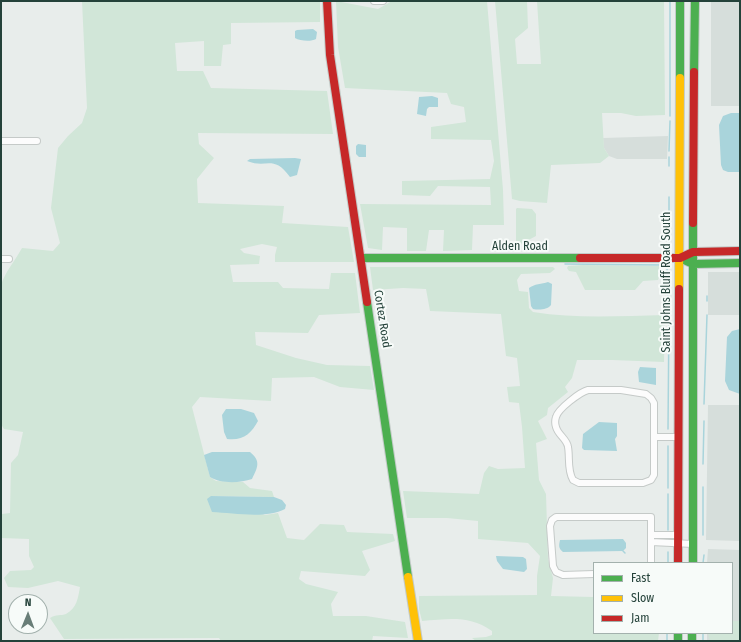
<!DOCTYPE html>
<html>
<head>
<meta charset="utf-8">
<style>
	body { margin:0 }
	#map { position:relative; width:741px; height:642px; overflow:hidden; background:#e8edeb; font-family:"Fira Sans Condensed",sans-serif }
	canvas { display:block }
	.frame { position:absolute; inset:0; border:2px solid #24423a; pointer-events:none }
	.legend { position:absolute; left:593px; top:562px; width:140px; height:72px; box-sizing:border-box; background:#f7fbf9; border:1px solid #a3b1ad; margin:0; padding:5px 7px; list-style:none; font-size:12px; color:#24423a }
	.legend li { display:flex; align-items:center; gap:8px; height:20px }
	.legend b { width:20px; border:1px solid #a3b1ad }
	.north { position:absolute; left:8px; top:594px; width:40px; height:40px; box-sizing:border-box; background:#f7fbf9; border:1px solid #a3b1ad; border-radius:50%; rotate:1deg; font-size:11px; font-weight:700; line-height:16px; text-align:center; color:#24423a }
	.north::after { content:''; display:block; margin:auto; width:14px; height:18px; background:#697e78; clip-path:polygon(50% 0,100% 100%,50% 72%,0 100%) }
</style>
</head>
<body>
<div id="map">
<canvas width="741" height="642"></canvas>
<div class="frame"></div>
<ul class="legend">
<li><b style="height:5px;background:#4caf50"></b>Fast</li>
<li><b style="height:5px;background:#ffc107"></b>Slow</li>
<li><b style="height:5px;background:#c62828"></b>Jam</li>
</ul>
<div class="north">N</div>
</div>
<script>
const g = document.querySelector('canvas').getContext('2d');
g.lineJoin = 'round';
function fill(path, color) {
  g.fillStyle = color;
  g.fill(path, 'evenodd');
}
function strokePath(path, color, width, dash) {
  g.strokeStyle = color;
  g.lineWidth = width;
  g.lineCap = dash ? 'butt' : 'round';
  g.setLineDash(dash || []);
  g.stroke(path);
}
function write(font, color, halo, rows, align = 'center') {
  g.font = font + ' "Fira Sans Condensed",sans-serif';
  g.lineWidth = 4;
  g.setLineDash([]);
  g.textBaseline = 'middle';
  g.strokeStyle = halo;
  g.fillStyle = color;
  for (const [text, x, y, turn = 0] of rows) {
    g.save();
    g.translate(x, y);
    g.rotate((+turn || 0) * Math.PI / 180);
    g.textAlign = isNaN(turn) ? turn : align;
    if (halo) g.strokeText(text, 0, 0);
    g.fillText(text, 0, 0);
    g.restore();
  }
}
fill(new Path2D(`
	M711 1H740V106H711Z
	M668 136 667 159H617L609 156 604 148 603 138Z
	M708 272H740V315H708Z
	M708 405H740V541L706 540Z
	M708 549 740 550V641H707V633H732V563H707Z`), '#d6dedb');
fill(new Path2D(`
	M82 1H320V22L231 23V44L223 45 221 66H204V41L175 43 177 71H203L211 88 327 91 333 134 198 133 199 144 214 158 197 179 198 203 284 206 282 223 348 227 354 262H275V255L277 247 262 244 240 249 244 253 260 256 259 264 230 265 233 282H278L283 288 329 289 331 273H355L360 313 319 315 308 333 255 332 256 345 296 358 327 365 370 366 374 390 340 387 314 377 272 378 271 401 200 397 192 407 210 477 216 481 243 482 250 488 272 491 274 497 211 496 265 515 278 513 287 538 304 540 320 524 344 525 347 532 393 534 395 541 362 551 370 570 365 576 301 571 299 579 306 584 338 592 331 604 333 616H366L405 622 408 638 373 636 372 641H221L219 638 64 639 50 618C56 614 61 616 66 614 77 608 78 598 80 587L58 581 28 588 8 587 4 578 10 571 31 570 34 567 29 556V539L1 538 2 514 10 513 11 463 18 455 23 432 4 429 1 424V400L2 397 1 285C4 274 16 259 22 248L53 251 60 243 51 208 58 148 68 136 82 123 87 108Z
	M336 1 378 9 392 1H487L503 190 504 225H473L472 250 443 251 444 230H429L426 251H407V228L383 227 382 250 368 248 360 204 491 205 490 187 438 186 430 196 402 195V181L490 179 494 161 491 140 431 139V127L466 122 464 107 451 104 447 93 345 88 338 47Z
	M495 1H527L528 28 515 39 517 64H541L537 1H664L665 115 636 116 621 113H602L604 148 609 156 600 163 551 165 547 203 520 201 512 199Z
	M517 208 532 209 536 214V236L517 246 516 245V209Z
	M583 265 660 266 662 268 658 280 643 281 635 290H585L576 272 569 271 567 268 568 266Z
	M370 267H553L555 269 550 273 521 274 517 280 519 291 528 292 529 308 533 312C576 319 621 316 665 315L664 362 612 360H577L572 378 565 387 568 392 548 408 547 415 538 421 547 439 536 443 539 480 546 494 548 559 553 578 551 596 594 597V633H659L658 641H476L472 638 486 637 492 635V631C469 615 449 619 422 621L419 609V596L537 595V576L540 556 528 543 478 539V521L447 518H407L403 491 479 494 484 473 489 466 498 469 525 468 522 427 519 403 509 402 507 387 520 386 517 358 506 356 501 314 430 311 426 289 403 288 373 290Z
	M732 621H740V641H710L708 633H732Z`), '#d1e6d8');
fill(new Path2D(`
	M313 29 317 32 316 39C311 42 300 41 295 38V31L297 30Z
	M432 96 438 98V107H429L427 109 426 116 417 114 419 97Z
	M731 113H740V172H728L723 170 721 165 719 125 723 116Z
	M358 144 366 145V157H359L356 154V146Z
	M295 158 301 159 297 175 290 177C273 154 267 169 247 161L250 159Z
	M548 282 552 284 551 305C547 310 539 310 533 309L531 306 529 288C534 284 542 284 548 282Z
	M740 329V394L729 390 725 381 727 337 732 331Z
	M640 367 656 368V385L639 382 638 372Z
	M226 409H241L254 413 258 421C251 434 243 441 227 439L224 432 222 415Z
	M599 422 617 423V436L615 439 617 451 584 450 582 448 583 434Z
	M212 452H250C261 461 258 467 252 479 240 483 221 484 210 477L204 455Z
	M211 496 274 497 282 500 286 505 285 509C266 519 234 513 212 512L207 499Z
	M623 539 626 543V548L623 551 563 552C558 548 559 545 560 540Z
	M496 556 523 557 526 559 527 569 524 572 503 569 497 561Z`), '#a9d4db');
strokePath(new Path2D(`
	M670 1V116
	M669 151 670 121
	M669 166V157
	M669 250V197
	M565 264 663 265 667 267
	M667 266 668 303
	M707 301V296
	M704 404 707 315
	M668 429 669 312
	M668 446V488
	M703 464 704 421
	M703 487V535
	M668 530V494
	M623 551 625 553
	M668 563V552
	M703 563 704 555
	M667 641V633
	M703 641V633`), '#a9d4db', 1.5);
const street = new Path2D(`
	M374 1H383
	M1 141H37
	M1 259H9
	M588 390H621L646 394 651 398 654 403V475L651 480 643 483H579L573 480C567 470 570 458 568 447 567 439 558 435 556 427 555 424 555 420 556 417 558 409 580 392 588 390Z
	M654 437H679
	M651 535H679
	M651 542 693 544
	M594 574 563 575 556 572 553 566 550 526 552 520 556 517H651V563`);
const fast = new Path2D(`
	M694 72 695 1
	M680 78V1
	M361 258H580
	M680 258 693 264 740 263
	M367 302 408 577
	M693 563V223
	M678 633V641
	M692 633V641`);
const slow = new Path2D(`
	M679 289 680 78
	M408 577 418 641`);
const jam = new Path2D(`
	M327 1 330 55 367 302
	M693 223 694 72
	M580 258H680L693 252 740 251
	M678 563 679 289`);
strokePath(street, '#c5cac8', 8);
strokePath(fast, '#c3cbc8', 10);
strokePath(slow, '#c3cbc8', 10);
strokePath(jam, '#c3cbc8', 10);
strokePath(street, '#fcfcfc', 6);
strokePath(fast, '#4caf50', 8);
strokePath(slow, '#ffc107', 8);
strokePath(jam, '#c62828', 8);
write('12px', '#24423a', '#f7fbf9', [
	["Alden Road",520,247],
	["Saint Johns Bluff Road South",667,282,-90],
	["Cortez Road",382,319,81]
]);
</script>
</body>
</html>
